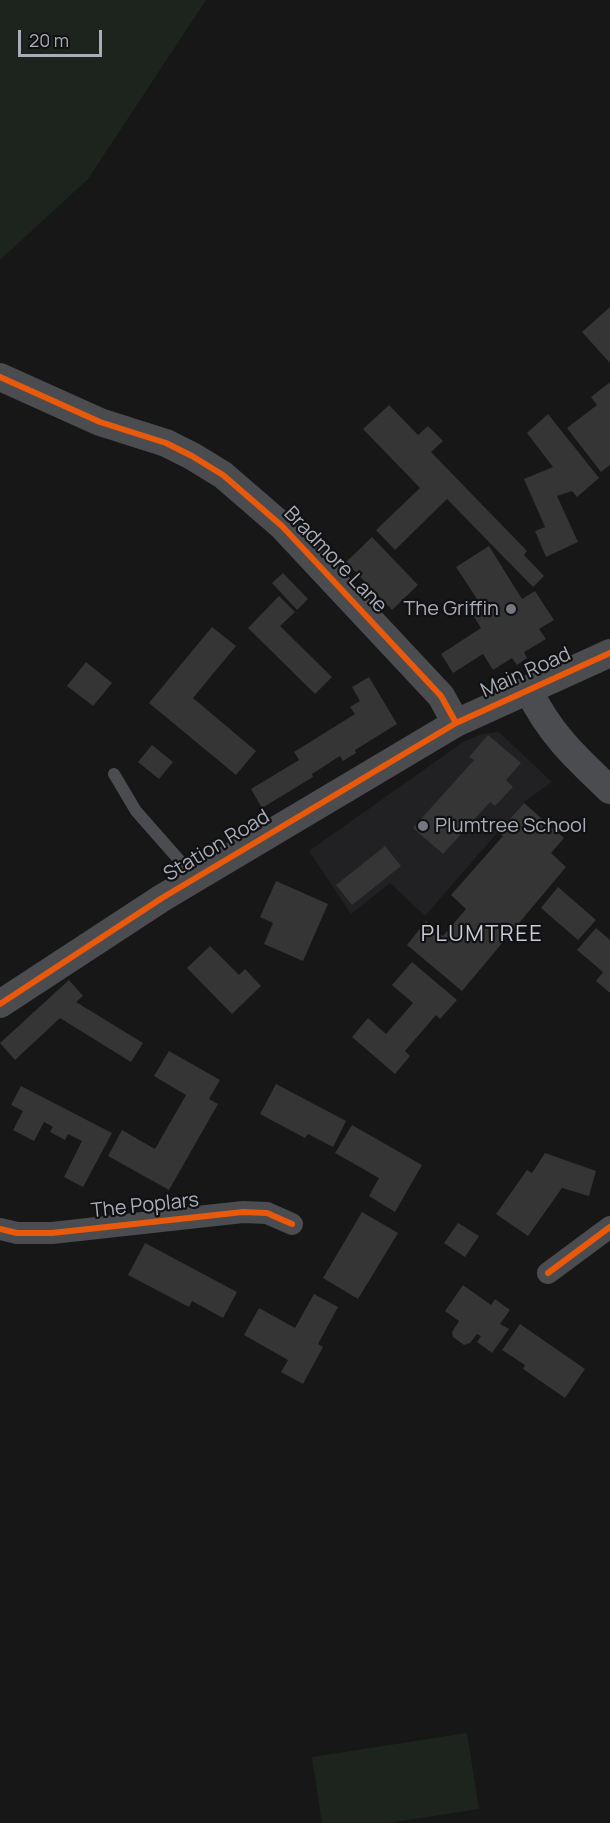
<!DOCTYPE html>
<html>
<head>
<meta charset="utf-8">
<style>
	body { margin:0 }
	#map { position:relative; width:610px; height:1823px; overflow:hidden; background:#171717; font-family:Manrope,sans-serif }
	canvas { display:block }
	.scale { position:absolute; left:18px; top:30px; width:84px; height:27px; box-sizing:border-box; border:3px solid #a8adb8; border-top:0; padding-left:8px; font-size:18px; line-height:21px; white-space:nowrap; color:#a8adb8; -webkit-text-stroke:4px #111113; paint-order:stroke }
</style>
</head>
<body>
<div id="map">
<canvas width="610" height="1823"></canvas>
<div class="scale">20 m</div>
</div>
<script>
const g = document.querySelector('canvas').getContext('2d');
g.lineJoin = 'round';
function fill(path, color) {
  g.fillStyle = color;
  g.fill(path, 'evenodd');
}
function strokePath(path, color, width, dash) {
  g.strokeStyle = color;
  g.lineWidth = width;
  g.lineCap = dash ? 'butt' : 'round';
  g.setLineDash(dash || []);
  g.stroke(path);
}
function write(font, color, halo, rows, align = 'center') {
  g.font = font + ' Manrope,sans-serif';
  g.lineWidth = 4.5;
  g.setLineDash([]);
  g.textBaseline = 'middle';
  g.strokeStyle = halo;
  g.fillStyle = color;
  for (const [text, x, y, turn = 0] of rows) {
    g.save();
    g.translate(x, y);
    g.rotate((+turn || 0) * Math.PI / 180);
    g.textAlign = isNaN(turn) ? turn : align;
    if (halo) g.strokeText(text, 0, 0);
    g.fillText(text, 0, 0);
    g.restore();
  }
}
fill(new Path2D(`
	M499 732 552 782 524 802 425 916 390 883 351 914 309 851 463 742 482 734Z`), '#212123');
fill(new Path2D(`
	M0 0H206L88 179 0 260Z
	M467 1733 479 1809 388 1823H322L312 1757Z`), '#1d241e');
fill(new Path2D(`
	M610 307V363L582 332Z
	M610 382V465L601 472 567 428 597 405 591 397Z
	M389 405 418 435 428 426 443 441 431 452 527 551 524 555 544 576 533 587 447 499 395 550 376 530 420 488 363 429Z
	M548 414 599 478 577 497 572 491 557 496 578 542 546 557 535 531 545 527 524 479 553 467 527 433Z
	M372 537 418 585 392 610 346 562Z
	M489 546 522 599 535 591 554 620 539 629 546 639 524 652 527 658 517 665 512 658 493 670 483 654 453 673 441 654 481 628 471 612 481 605 456 567Z
	M283 573 308 599 297 610 272 583Z
	M279 596 295 612 280 626 332 677 315 694 248 628Z
	M212 627 236 646 193 698 256 751 236 775 149 703Z
	M86 662 112 683 93 706 67 686Z
	M369 677 397 724 355 750 356 753 343 761 340 756 312 774 313 777 262 808 251 789 299 760 294 752 355 714 350 707 360 701 352 687Z
	M488 735 521 763 506 780 513 787 495 806 490 802 443 854 413 828 474 760 469 757Z
	M152 745 173 762 159 779 138 762Z
	M524 803 564 838 551 853 566 867 462 991 407 945 426 921 443 936 466 909 451 895 503 836 498 832Z
	M385 846 401 866 352 905 336 885Z
	M276 881 328 904 303 961 264 944 273 923 260 917Z
	M558 887 596 920 578 940 541 908Z
	M596 928 610 940V993L596 981 603 972 577 950Z
	M210 946 239 975 245 969 261 986 232 1014 187 968Z
	M412 962 457 1000 440 1019 436 1015 405 1051 410 1056 395 1074 352 1037 368 1018 386 1034 413 1003 392 985Z
	M69 980 83 996 76 1002 143 1043 131 1062 60 1018 15 1060 0 1043Z
	M169 1051 220 1080 209 1099 218 1104 169 1190 108 1156 122 1130 155 1149 186 1095 154 1076Z
	M276 1084 346 1121 333 1147 308 1134 305 1138 260 1114Z
	M21 1086 112 1133 83 1187 64 1177 82 1141 68 1134 65 1140 50 1132 53 1127 44 1122 34 1141 13 1130 23 1111 11 1105Z
	M352 1125 422 1165 395 1212 369 1196 379 1178 335 1153Z
	M545 1153 596 1171 589 1196 562 1188 528 1236 496 1214 527 1170 532 1173Z
	M362 1212 398 1233 358 1299 323 1278Z
	M458 1223 479 1236 465 1257 444 1243Z
	M145 1243 237 1292 223 1318 192 1301 189 1307 128 1275Z
	M463 1285 491 1305 495 1299 510 1310 500 1324 509 1329 492 1353 477 1342 481 1336 477 1334 470 1343 464 1345 453 1337 452 1332 459 1321 445 1311Z
	M314 1294 338 1307 318 1344 323 1347 303 1384 281 1372 288 1360 244 1335 259 1308 295 1328Z
	M520 1324 585 1369 565 1398 523 1369 525 1365 502 1350Z`), '#353536');
strokePath(new Path2D(`
	M114 774 136 811 195 878`), '#4b4c50', 12);
strokePath(new Path2D(`
	M0 1229 17 1233H52L243 1212 267 1213 292 1224
	M548 1273 610 1227`), '#4b4c50', 22);
strokePath(new Path2D(`
	M0 377 100 422 166 443 192 456 223 475 282 526 441 696 456 723
	M528 689C549 733 575 757 610 790
	M0 1004 162 898 456 723 610 653`), '#4b4c50', 28);
strokePath(new Path2D(`
	M0 377 100 422 166 443 192 456 223 475 282 526 441 696 456 723
	M0 1004 162 898 456 723 610 653
	M0 1229 17 1233H52L243 1212 267 1213 292 1224
	M548 1273 610 1227`), '#e8590c', 6);
for (const [x, y, r, color] of [
	[511,609,6,"#757880"],
	[423,826,6,"#757880"]
]) {
  const dot = new Path2D();
  dot.arc(x, y, r, 0, 2 * Math.PI);
  g.fillStyle = color;
  g.fill(dot);
  strokePath(dot, '#111113', 2);
}
write('20px', '#a8adb8', '#111113', [
	["Bradmore Lane",335,560,46],
	["Main Road",526,673,-24],
	["Station Road",217,846,-31],
	["The Poplars",145,1206,-6]
]);
write('20px', '#a8adb8', '#111113', [
	["The Griffin",499,609],
	["Plumtree School",435,826,"left"]
], 'right');
g.letterSpacing = '1.5px';
write('22px', '#c9ccd4', '#111113', [
	["PLUMTREE",482,935]
]);
g.letterSpacing = '0px';
</script>
</body>
</html>
